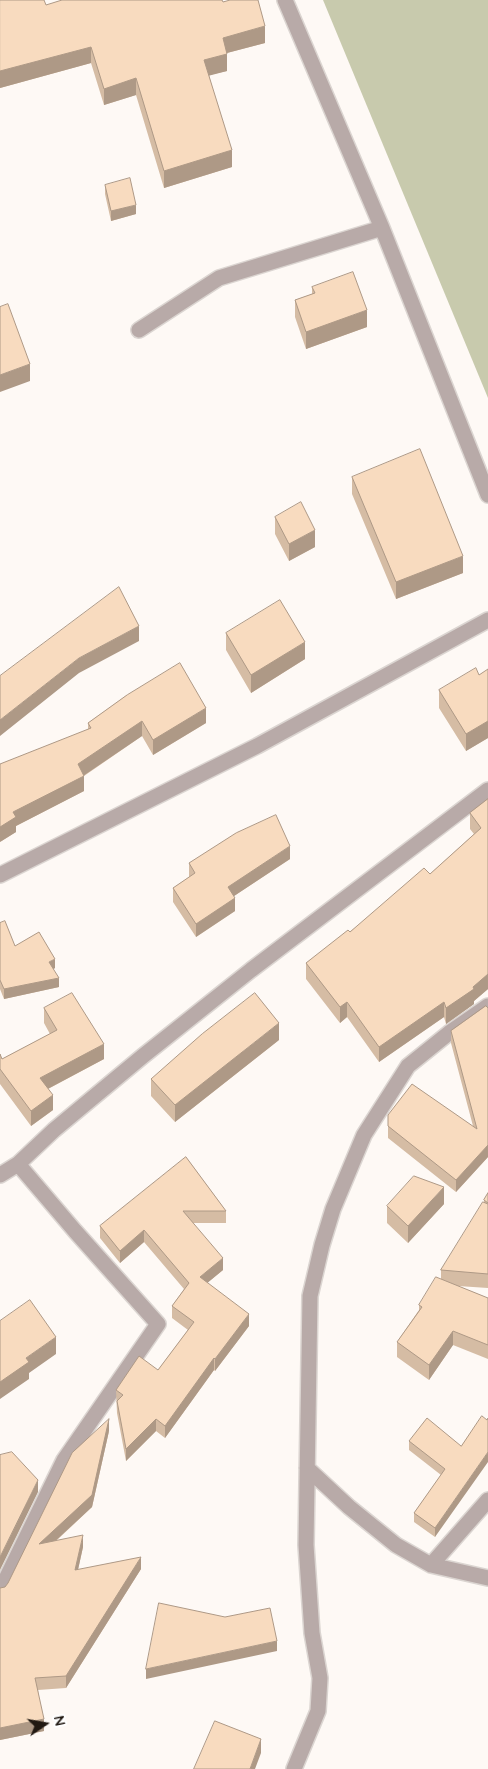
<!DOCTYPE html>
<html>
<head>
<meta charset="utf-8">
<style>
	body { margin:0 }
	#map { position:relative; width:488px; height:1769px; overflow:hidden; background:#fef9f5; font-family:Quicksand,sans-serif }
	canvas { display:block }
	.north { position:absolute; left:20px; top:1699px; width:50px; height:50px; -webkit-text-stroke:4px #fff; paint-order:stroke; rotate:78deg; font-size:14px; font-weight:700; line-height:20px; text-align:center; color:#211912 }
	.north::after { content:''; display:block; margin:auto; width:18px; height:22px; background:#211912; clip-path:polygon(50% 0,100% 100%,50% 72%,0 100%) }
</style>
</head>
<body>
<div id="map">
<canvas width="488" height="1769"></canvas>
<div class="north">N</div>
</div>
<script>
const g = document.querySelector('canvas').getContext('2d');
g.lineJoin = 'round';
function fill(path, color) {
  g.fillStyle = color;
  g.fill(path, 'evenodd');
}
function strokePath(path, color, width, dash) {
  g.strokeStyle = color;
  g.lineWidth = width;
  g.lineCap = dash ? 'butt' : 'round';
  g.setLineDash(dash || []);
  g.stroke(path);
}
fill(new Path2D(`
	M323 0H488V398Z`), '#c8caad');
const minor = new Path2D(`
	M285 0 382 228 488 495
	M139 330 219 278 382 228
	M0 875 257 746 488 620
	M0 1175 18 1164 54 1130 143 1056 251 970 488 790
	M307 1468 349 1507 396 1545 431 1565 488 1578
	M431 1565 488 1500
	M0 1591 64 1460 158 1324 75 1231 18 1164
	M294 1769 318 1711 320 1678 312 1633 306 1545 310 1296 322 1245 333 1209 364 1135 408 1066 449 1033 488 1006`);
strokePath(minor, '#dbd5d1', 18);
strokePath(minor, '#b8aaa8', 15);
fill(new Path2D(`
	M0 0 46 5 223 2 265 43 227 53V71L209 75 232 167 164 188 136 95 104 105 91 63 0 88Z
	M105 185 136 214 111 221 105 194Z
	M312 287 367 327 306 349 295 317V300L312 294Z
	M352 477 463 573 396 599 352 494Z
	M275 517 315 547 289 561 275 534Z
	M226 633 305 659 251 693 226 650Z
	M488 670V738L466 751 439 708V690L479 675Z
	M127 695 206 723 153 755 142 736 84 776V791L16 826V832L0 842 88 730V723Z
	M488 799V989L474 1001V1004L446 1024 444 1017 379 1062 347 1017 340 1023 306 979V963L430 874 474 834 470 829V813Z
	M290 859 234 896 235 911 196 937 173 902V888L189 877V863Z
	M0 923 15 946 55 968 53 969 59 987 4 999 0 989Z
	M44 1008 104 1059 48 1089 53 1110 31 1126 0 1084V1054L2 1059 50 1034 44 1023Z
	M488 1008V1157L456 1192 388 1138V1115L473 1126 451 1043V1031Z
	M279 1040 175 1122 151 1096V1079Z
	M186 1157 226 1211V1223H193L223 1270 207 1283 249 1326 215 1371 214 1370 165 1438 156 1431 126 1461 117 1413 116 1390 158 1370 188 1330 172 1318V1306L184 1289 144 1242 120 1263 100 1238V1226Z
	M488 1193V1288L458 1286 488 1298V1359L453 1345 429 1380 397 1357V1342L419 1310V1305L441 1279V1270L484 1202V1200Z
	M444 1204 408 1243 387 1223V1206Z
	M109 1431 92 1507 56 1541 83 1547 78 1570 141 1569 66 1688 38 1690 44 1731 0 1740V1588L5 1587 8 1583Z
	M409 1441 461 1446 435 1537 414 1522V1513L441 1475 409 1450Z`), '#d5bca4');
fill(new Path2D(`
	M265 26V43L223 54V38Z
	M91 47V63L0 88V71Z
	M227 54V71L204 77V60Z
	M136 78V95L104 105V89Z
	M232 150V167L164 188V171Z
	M136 205V214L111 221V211Z
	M367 310V327L306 349V332Z
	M30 364V381L0 392V375Z
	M315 530V547L289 561V544Z
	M463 556V573L396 599V582Z
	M139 626V641L79 673 0 736V720L79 658Z
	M305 642V659L251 693V675Z
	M206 708V723L153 755V740Z
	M142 721V736L80 778 84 776V791L16 826V832L0 842V827L13 812 78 764Z
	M488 721V738L466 751V734Z
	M290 846V859L228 900V887Z
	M235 898V911L196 937V924Z
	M55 959V968L49 972V962Z
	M488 974V989L474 1001V1004L446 1024V1008Z
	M59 978V987L4 999V989Z
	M347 1002V1017L340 1023V1007Z
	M444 1002V1017L379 1062V1047Z
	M279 1023V1040L175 1122V1105Z
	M104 1044V1059L40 1093V1078Z
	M53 1095V1110L31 1126V1111Z
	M488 1145V1157L456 1192V1180Z
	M444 1187V1204L408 1243V1226Z
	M144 1230V1242L120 1263V1251Z
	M223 1258V1270L200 1289V1277Z
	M249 1314V1326L215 1371V1359Z
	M453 1331V1345L429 1380V1365Z
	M56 1337V1354L29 1373V1379L0 1399V1382L26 1358Z
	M214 1358V1370L165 1438V1426Z
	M109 1419V1431L92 1507 39 1556V1544Z
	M156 1419V1431L126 1461V1449Z
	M488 1452V1462L435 1537V1528Z
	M38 1480V1492L0 1570V1557Z
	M83 1535V1547L75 1583V1570Z
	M141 1557V1569L66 1688V1676Z
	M277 1641V1651L146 1679V1669Z
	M44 1719V1731L0 1740V1728Z
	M261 1739V1753L255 1769H250Z`), '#ae9986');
const building = new Path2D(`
	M0 0H44L46 5 62 0H222L223 2 230 0H258L265 26 223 38 227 54 204 60 232 150 164 171 136 78 104 89 91 47 0 71Z
	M130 178 136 205 111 211 105 185Z
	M353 272 367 310 306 332 295 300 315 293 312 287Z
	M8 304 30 364 0 375V307Z
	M420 449 463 556 396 582 352 477Z
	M301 502 315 530 289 544 275 517Z
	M119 587 139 626 79 658 0 720V676Z
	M280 600 305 642 251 675 226 633Z
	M180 663 206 708 153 740 142 721 78 764 84 776 13 812 16 817 0 827V764L91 728 88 723 127 695Z
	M476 668 479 675 488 669V721L466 734 439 690Z
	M488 799V974L473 987 474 989 446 1008 444 1002 379 1047 347 1002 340 1007 306 963 348 930 350 932 424 868 430 874 481 828 470 813Z
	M276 815 290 846 228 887 235 898 196 924 173 888 195 873 189 863 236 833Z
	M5 921 15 946 39 932 55 959 49 962 59 978 4 989 0 980V923Z
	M72 993 104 1044 40 1078 53 1095 31 1111 0 1069V1054L2 1059 57 1030 44 1008Z
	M255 993 279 1023 175 1105 151 1079 202 1034Z
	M486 1006 488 1008V1145L456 1180 388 1126V1115L412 1084 477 1129 451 1031Z
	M186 1157 226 1211H183L223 1258 200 1277 249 1314 215 1359 214 1358 165 1426 156 1419 126 1449 117 1401 123 1395 116 1390 139 1356 158 1370 194 1322 172 1306 189 1283 144 1230 120 1251 100 1226Z
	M414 1176 444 1187 408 1226 387 1206Z
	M488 1193V1203L484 1200Z
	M483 1202 488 1204V1274L441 1270Z
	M436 1277 488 1298V1345L453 1331 429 1365 397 1342 422 1307 419 1305Z
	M30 1300 56 1337 26 1358 29 1362 0 1382V1321Z
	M482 1416 487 1420 488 1418V1452L435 1528 414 1513 445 1469 409 1441 427 1418 461 1446Z
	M109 1419 92 1495 39 1544 83 1535 75 1570 141 1557 66 1676 35 1678 44 1719 0 1728V1588L5 1587 8 1583 72 1453Z
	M12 1452 38 1480 0 1557V1455Z
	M159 1603 225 1617 270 1608 277 1641 146 1669Z
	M215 1721 261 1739 250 1769H194Z`);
fill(building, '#f8dbbf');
strokePath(building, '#ae9986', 1);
</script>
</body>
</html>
